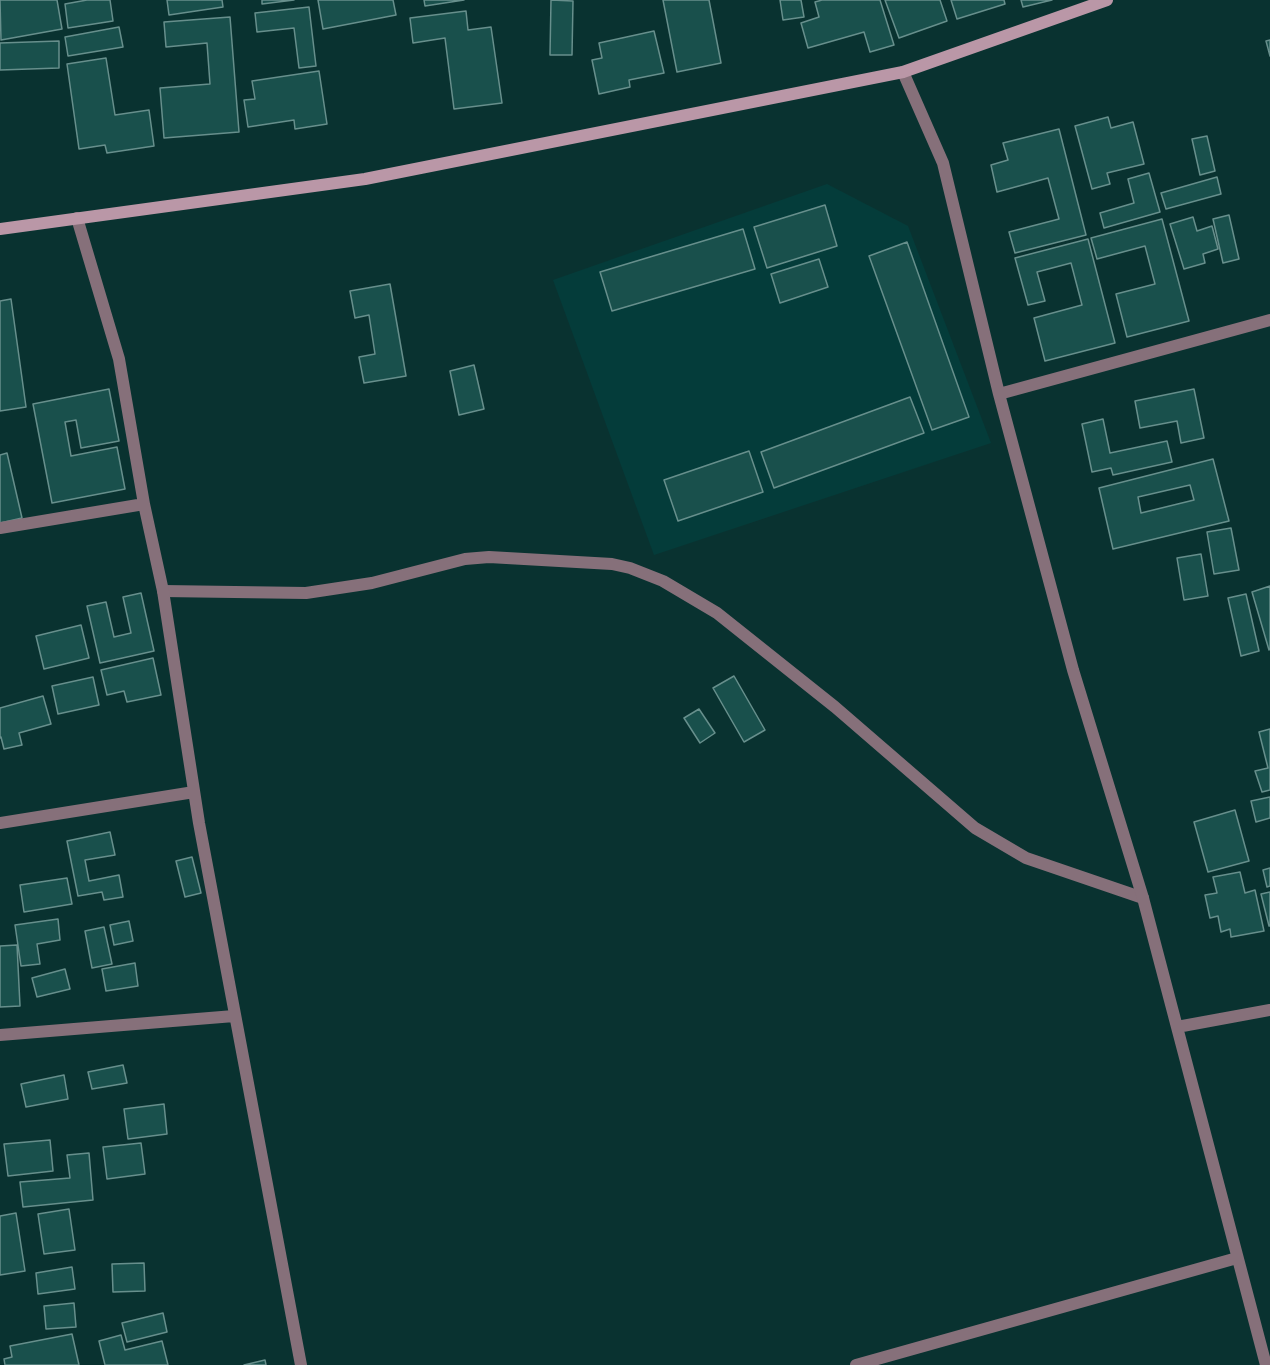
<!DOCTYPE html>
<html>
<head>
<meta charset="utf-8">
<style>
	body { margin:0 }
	canvas { display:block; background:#093230 }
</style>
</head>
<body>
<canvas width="1270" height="1365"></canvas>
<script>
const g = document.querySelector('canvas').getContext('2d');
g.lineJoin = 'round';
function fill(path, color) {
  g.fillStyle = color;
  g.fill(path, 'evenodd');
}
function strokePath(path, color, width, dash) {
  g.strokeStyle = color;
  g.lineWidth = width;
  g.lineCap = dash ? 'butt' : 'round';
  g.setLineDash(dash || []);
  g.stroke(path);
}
fill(new Path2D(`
	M827 184 908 226 991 443 654 555 553 280Z`), '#043c3a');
const building = new Path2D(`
	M0 0H57L62 29 1 40Z
	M87 0H110L113 21 68 28 65 4Z
	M167 0H222L223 7 169 15Z
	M262 0H294L262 4Z
	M318 0H393L396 15 323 29Z
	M424 0H464L425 6Z
	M551 0 573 1 572 55H550Z
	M663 0H709L721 63 677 72Z
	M780 0H801L804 17 783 20Z
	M822 0H880L894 45 870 52 864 32 808 48 801 23 819 17 815 2Z
	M885 0H940L947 21 899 38Z
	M951 0H1004L1005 4 957 19Z
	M1021 0H1052L1023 7Z
	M309 7 316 66 299 68 294 28 257 32 255 13Z
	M466 11 468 30 491 27 502 103 454 109 445 38 413 43 410 18Z
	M230 17 239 132 164 138 160 88 210 84 207 43 166 47 164 22Z
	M119 27 123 47 68 56 65 37Z
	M654 31 664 73 629 80 630 87 599 94 592 60 602 58 599 43Z
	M1270 40V56L1266 41Z
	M59 41V68L0 70V43Z
	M106 58 115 115 149 110 154 146 107 153 105 145 79 149 67 64Z
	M319 71 327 124 295 129 294 120 248 127 244 100 255 99 252 81Z
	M1108 117 1111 128 1133 122 1144 164 1107 173 1110 184 1092 189 1075 126Z
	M1059 129 1086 235 1015 253 1009 232 1059 219 1048 178 997 192 991 165 1008 160 1003 143Z
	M1207 136 1215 171 1200 175 1192 139Z
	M1149 173 1160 212 1104 228 1100 213 1134 203 1128 179Z
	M1217 177 1221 194 1166 209 1161 193Z
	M825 205 837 246 767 268 754 227Z
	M1229 215 1239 259 1223 263 1213 219Z
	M1193 217 1197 231 1212 226 1218 249 1203 254 1205 263 1184 269 1170 224Z
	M1162 219 1189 321 1127 337 1116 294 1155 284 1145 246 1097 259 1091 238Z
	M743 229 755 269 612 311 600 272Z
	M1088 239 1115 343 1045 361 1034 318 1082 305 1071 263 1037 272 1045 301 1028 305 1015 258Z
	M907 242 969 417 932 430 869 256Z
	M819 259 828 287 780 303 771 274Z
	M390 284 406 376 364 383 359 357 375 354 369 315 355 318 350 291Z
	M11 299 26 407 0 411V301Z
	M474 365 484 409 459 415 450 371Z
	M109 389 119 441 81 448 76 420 65 422 71 456 117 447 125 489 52 503 33 404Z
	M1194 389 1204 438 1181 443 1177 421 1140 428 1135 401Z
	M910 397 924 433 774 488 761 452Z
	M1103 419 1110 453 1167 441 1172 462 1113 475 1111 468 1092 472 1082 424Z
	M749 451 763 492 678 521 664 480Z
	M7 453 22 518 0 523V455Z
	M1213 459 1229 521 1113 549 1099 488ZM1190 485 1194 500 1141 513 1138 497Z
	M1231 528 1239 570 1214 574 1207 532Z
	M1201 554 1208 596 1184 600 1177 558Z
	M1270 586V649L1269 650 1252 592Z
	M141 593 154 651 100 663 87 606 106 602 114 637 131 633 123 597Z
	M1246 594 1259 651 1241 656 1228 598Z
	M81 625 89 658 44 669 36 636Z
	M153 658 161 695 127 702 124 691 107 695 101 670Z
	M734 676 765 730 744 742 713 688Z
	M93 677 99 705 58 714 52 686Z
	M43 696 51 724 19 733 22 745 4 749 1 737 0 738V708Z
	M699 709 715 733 700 743 684 718Z
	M1270 729V790L1262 792 1255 771 1268 768 1259 732Z
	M1270 797V818L1256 822 1251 801Z
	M1235 810 1249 861 1208 872 1194 822Z
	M110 832 115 855 85 860 89 881 119 875 123 897 104 900 102 892 78 896 67 841Z
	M192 857 201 893 185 897 176 861Z
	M1270 868V886L1267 887 1263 870Z
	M1240 872 1245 893 1255 890 1264 931 1231 937 1230 929 1221 932 1218 916 1210 918 1205 895 1217 893 1213 877Z
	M67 878 72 904 24 912 20 885Z
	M1270 892V926H1269L1261 894Z
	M58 919 60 940 37 944 40 964 21 966 15 925Z
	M129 921 133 941 114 945 110 925Z
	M104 927 112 964 92 968 85 931Z
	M17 945 20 1006 0 1007V946Z
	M135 963 138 986 106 991 102 969Z
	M65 969 70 989 37 997 32 978Z
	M123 1065 127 1083 92 1089 88 1072Z
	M64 1075 68 1099 26 1107 21 1084Z
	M164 1104 167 1134 128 1139 124 1109Z
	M50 1140 53 1171 8 1176 4 1144Z
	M141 1143 145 1174 107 1179 103 1147Z
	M89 1153 93 1200 23 1207 20 1182 70 1178 67 1155Z
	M69 1209 75 1250 44 1254 38 1214Z
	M16 1213 25 1271 0 1275V1216Z
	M144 1263 145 1291 113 1292 112 1264Z
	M72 1267 75 1289 38 1294 36 1273Z
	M74 1303 76 1327 46 1329 44 1306Z
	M163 1313 167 1332 127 1342 122 1323Z
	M72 1334 79 1365H5L4 1359 12 1357 10 1346Z
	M121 1335 125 1350 162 1341 168 1365H105L99 1341Z
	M265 1360 266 1365H244Z`);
fill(building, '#19504c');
strokePath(building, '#678f8c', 1.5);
strokePath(new Path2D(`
	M163 591 306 593 372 583 465 559 489 557 612 564 630 568 663 581 717 613 835 707 975 828 1026 858 1143 898`), '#86707a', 12);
strokePath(new Path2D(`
	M903 72 943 163 999 394 1073 670 1143 898 1266 1365
	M77 218 119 359 144 504 163 591 199 823 301 1365
	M999 394 1270 320
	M0 528 144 504
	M0 823 194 792
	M1177 1027 1270 1010
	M0 1035 234 1016
	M856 1365 1237 1258`), '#86707a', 12);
strokePath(new Path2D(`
	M0 229 365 179 903 72 1107 0`), '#ba97a7', 12);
</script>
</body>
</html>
